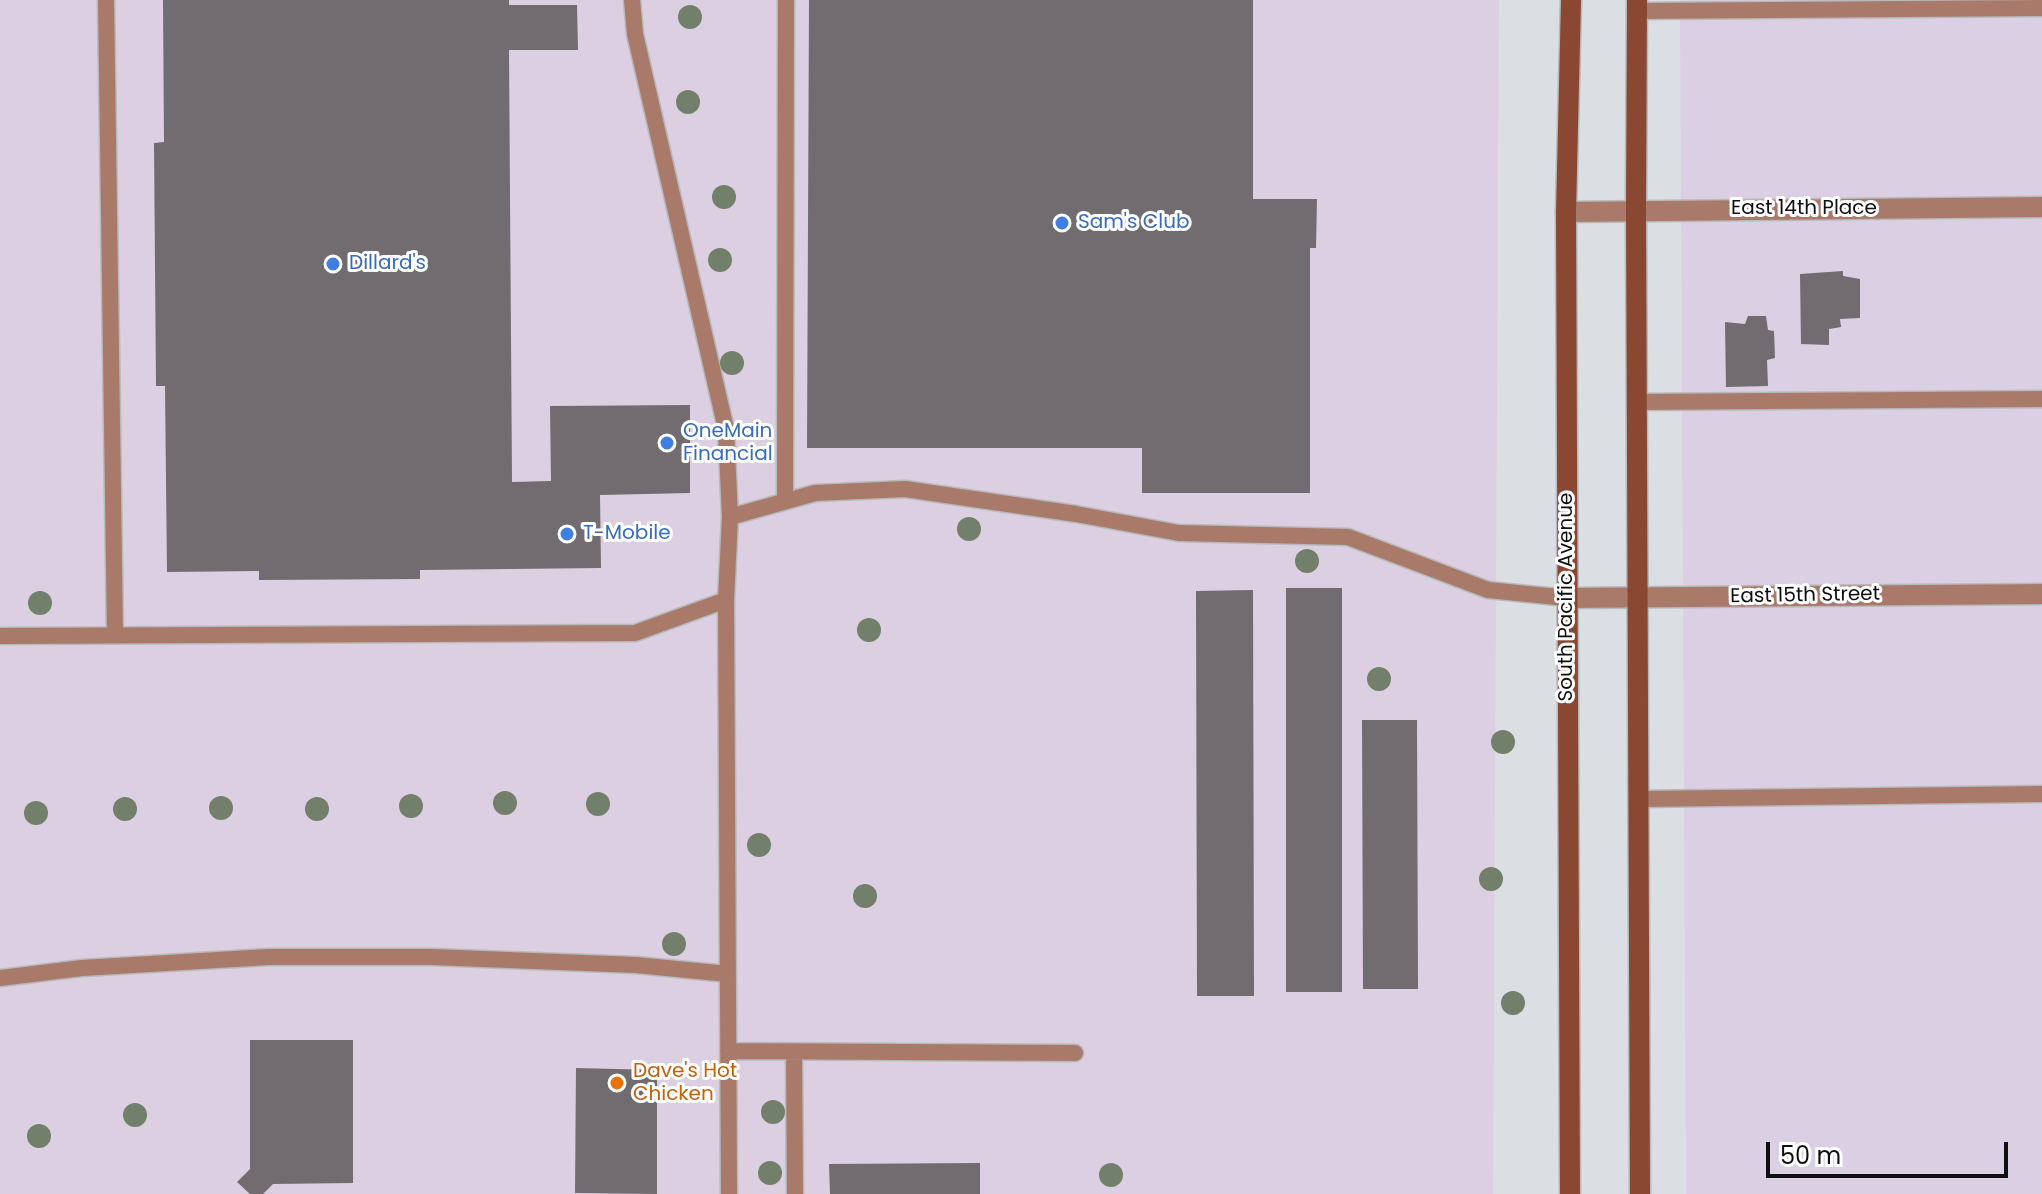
<!DOCTYPE html>
<html>
<head>
<meta charset="utf-8">
<style>
	body { margin:0 }
	#map { position:relative; width:2042px; height:1194px; overflow:hidden; background:#dbdfe3; font-family:Poppins,sans-serif }
	canvas { display:block }
	.scale { position:absolute; left:1766px; top:1142px; width:242px; height:36px; box-sizing:border-box; border:4px solid #0d0f10; border-top:0; padding-left:10px; font-size:24px; line-height:28px; white-space:nowrap; color:#0d0f10; -webkit-text-stroke:6px #fff; paint-order:stroke }
</style>
</head>
<body>
<div id="map">
<canvas width="2042" height="1194"></canvas>
<div class="scale">50 m</div>
</div>
<script>
const g = document.querySelector('canvas').getContext('2d');
g.lineJoin = 'round';
function fill(path, color) {
  g.fillStyle = color;
  g.fill(path, 'evenodd');
}
function strokePath(path, color, width, dash) {
  g.strokeStyle = color;
  g.lineWidth = width;
  g.lineCap = dash ? 'butt' : 'round';
  g.setLineDash(dash || []);
  g.stroke(path);
}
function write(font, color, halo, rows, align = 'center') {
  g.font = font + ' Poppins,sans-serif';
  g.lineWidth = 6;
  g.setLineDash([]);
  g.textBaseline = 'middle';
  g.strokeStyle = halo;
  g.fillStyle = color;
  for (const [text, x, y, turn = 0] of rows) {
    g.save();
    g.translate(x, y);
    g.rotate((+turn || 0) * Math.PI / 180);
    g.textAlign = isNaN(turn) ? turn : align;
    if (halo) g.strokeText(text, 0, 0);
    g.fillText(text, 0, 0);
    g.restore();
  }
}
fill(new Path2D(`
	M0 0H1499L1493 1194H0Z`), '#dccfe2');
fill(new Path2D(`
	M1680 0H2042V1194H1686Z`), '#dbcfe3');
fill(new Path2D(`
	M163 0H509V5H577L578 50H509L512 482 551 481 550 406 690 405V493L600 495 601 568 420 570V579L259 580V571L167 572 165 386H156L154 143 164 142Z
	M809 0H1253V199H1317L1316 248H1310V493H1142V448H807Z
	M1843 271V276L1860 279V318L1840 319 1841 327 1829 329V345L1801 344 1800 274Z
	M1748 316H1766L1768 330 1774 331 1775 358 1767 360 1768 386 1726 387 1725 322 1745 324Z
	M1286 588H1342V992H1286Z
	M1253 590 1254 996H1197L1196 591Z
	M1362 720H1417L1418 989H1363Z
	M250 1040H353V1183L273 1184 263 1194H250L237 1182 250 1169Z
	M576 1068 657 1070V1194L575 1193Z
	M980 1163V1194H830L829 1164Z`), '#706c6f');
const lane = new Path2D(`
	M106 0 115 635
	M632 0 635 34 726 429 730 517
	M1637 11 2042 8
	M1637 402 2042 399
	M785 501 786 0
	M726 600 729 1194
	M0 636 635 633 726 600 730 517 815 493 905 489 1076 514 1179 533 1348 537 1488 590 1567 598
	M1639 799 2042 794
	M0 978 82 968 268 957H432L636 965 728 974
	M728 1051 1075 1053
	M794 1052 795 1194`);
const street = new Path2D(`
	M1566 212 2042 207
	M1567 598 2042 594`);
const secondary = new Path2D(`
	M1637 0 1636 211 1640 1194
	M1570 1194 1566 212 1571 0`);
strokePath(lane, '#b6babd', 19);
strokePath(street, '#b6babd', 23);
strokePath(secondary, '#b6babd', 23);
strokePath(lane, '#a97a6a', 16);
strokePath(street, '#a97a6a', 20);
strokePath(secondary, '#8a4832', 20);
g.fillStyle = '#727f6b';
for (const [x, y] of [
	[690,17],
	[688,102],
	[724,197],
	[720,260],
	[732,363],
	[969,529],
	[1307,561],
	[40,603],
	[869,630],
	[1379,679],
	[1503,742],
	[505,803],
	[598,804],
	[411,806],
	[221,808],
	[125,809],
	[317,809],
	[36,813],
	[759,845],
	[1491,879],
	[865,896],
	[674,944],
	[1513,1003],
	[773,1112],
	[135,1115],
	[39,1136],
	[770,1173],
	[1111,1175]
]) {
  g.beginPath();
  g.arc(x, y, 12, 0, 2 * Math.PI);
  g.fill();
}
for (const [x, y, r, color] of [
	[1062,223,8,"#3f7fe0"],
	[333,264,8,"#3f7fe0"],
	[667,443,8,"#3f7fe0"],
	[567,534,8,"#3f7fe0"],
	[617,1083,8,"#e8710a"]
]) {
  const dot = new Path2D();
  dot.arc(x, y, r, 0, 2 * Math.PI);
  g.fillStyle = color;
  g.fill(dot);
  strokePath(dot, '#fff', 3);
}
write('20px', '#0d0f10', '#fff', [
	["East 14th Place",1804,209],
	["East 15th Street",1805,596,-1],
	["South Pacific Avenue",1567,597,-90]
]);
write('20px', '#366cbe', '#fff', [
	["Sam's Club",1078,223],
	["Dillard's",349,264],
	["OneMain",683,432],
	["Financial",683,455],
	["T-Mobile",583,534]
], 'left');
write('20px', '#c56008', '#fff', [
	["Dave's Hot",633,1072],
	["Chicken",633,1095]
], 'left');
</script>
</body>
</html>
